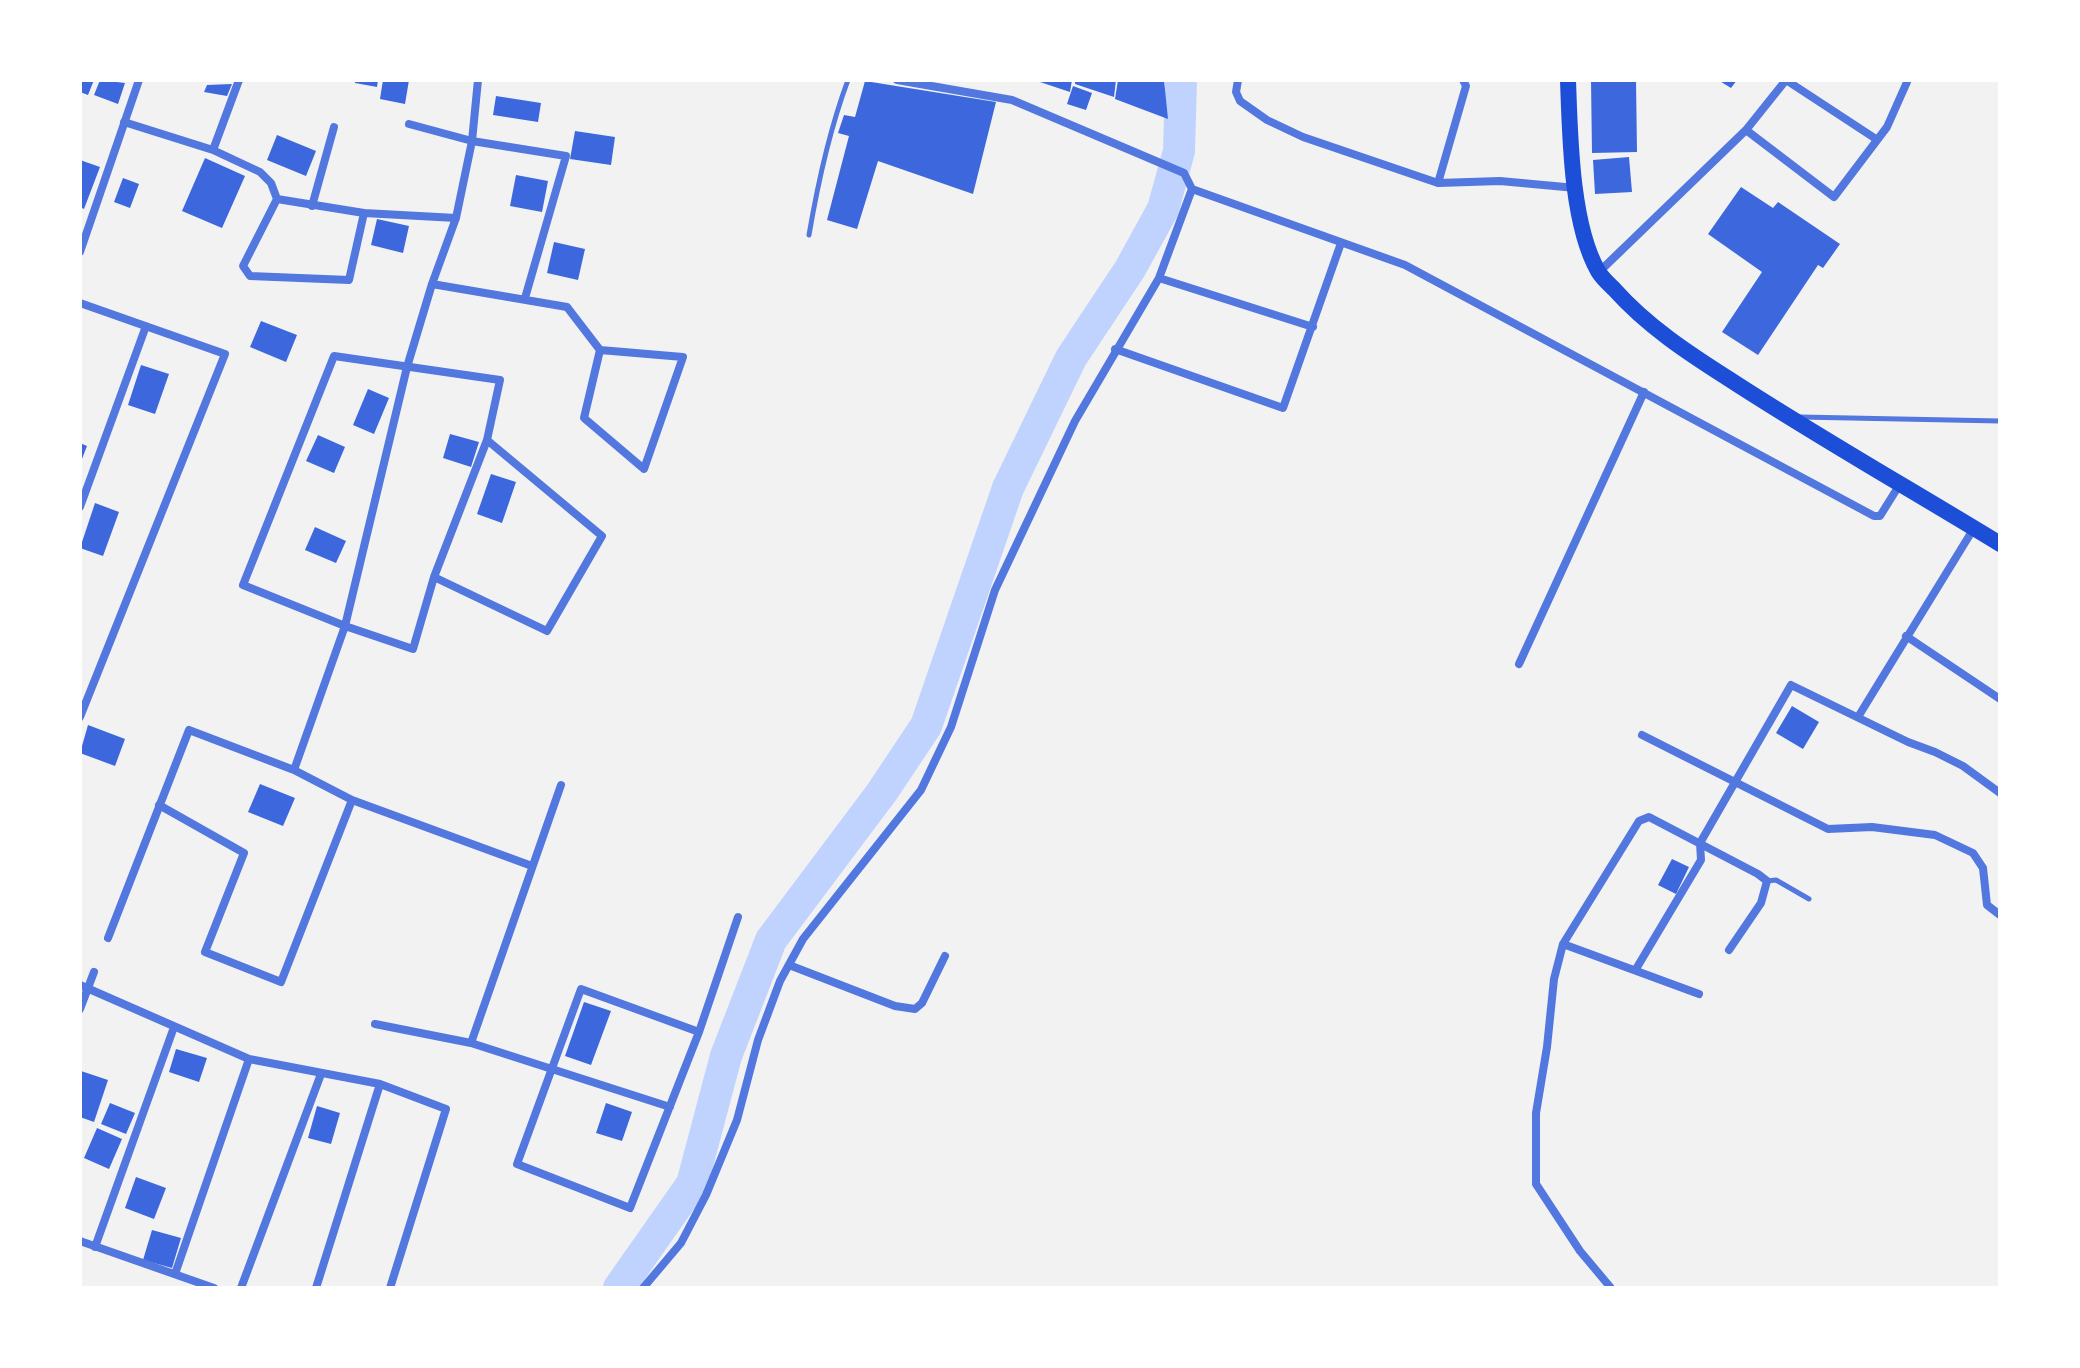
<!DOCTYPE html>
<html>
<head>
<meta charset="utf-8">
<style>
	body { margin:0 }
	#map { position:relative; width:2080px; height:1368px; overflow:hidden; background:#f2f2f2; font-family:Poppins,sans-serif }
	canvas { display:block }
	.frame { position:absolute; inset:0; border:82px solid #fff; pointer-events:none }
</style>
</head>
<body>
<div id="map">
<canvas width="2080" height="1368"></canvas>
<div class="frame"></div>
</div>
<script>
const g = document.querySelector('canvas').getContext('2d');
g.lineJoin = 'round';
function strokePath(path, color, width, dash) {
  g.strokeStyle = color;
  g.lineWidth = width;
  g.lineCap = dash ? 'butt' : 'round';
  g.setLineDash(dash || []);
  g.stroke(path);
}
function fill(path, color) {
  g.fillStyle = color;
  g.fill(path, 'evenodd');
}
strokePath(new Path2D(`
	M619 1288 692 1184 726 1056 771 940 882 792 926 726 1008 488 1071 358 1130 269 1163 209 1179 151 1181 80`), '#bfd3fe', 32);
fill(new Path2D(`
	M80 80H94L88 95 80 92Z
	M100 80 125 83 118 104 94 95Z
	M355 80H378L377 87 355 83Z
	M383 80H409L405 104 380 99Z
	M1037 80H1072L1070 92 1037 81Z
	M1075 80H1116L1114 97 1075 84Z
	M1118 80H1164L1168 119 1115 99Z
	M1591 80H1636L1637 152 1592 153Z
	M1718 80H1737L1731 88Z
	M865 81 996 102 973 194 878 161 857 229 827 220 849 136 838 133 844 115 855 117Z
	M232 84 227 96 204 92 207 85Z
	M1073 86 1092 93 1086 110 1067 104Z
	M496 96 541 103 538 122 493 115Z
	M575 131 615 137 611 165 570 159Z
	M277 135 316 151 306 176 267 160Z
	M1629 157 1632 192 1595 194 1593 160Z
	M205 158 245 176 222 228 182 211Z
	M80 160 100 167 84 209 80 207Z
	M516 175 548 181 542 212 510 206Z
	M123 178 139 184 130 208 114 202Z
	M1741 187 1773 208 1778 202 1840 244 1823 268 1818 265 1758 355 1722 332 1762 272 1708 234Z
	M377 219 409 226 403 253 371 245Z
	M554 242 585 249 578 280 547 273Z
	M261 321 297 335 286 362 250 347Z
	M141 365 169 374 155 414 128 405Z
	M368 389 389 398 374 434 353 425Z
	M450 434 479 442 471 467 443 458Z
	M318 435 345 447 334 473 306 461Z
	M80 443 87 446 80 464Z
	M491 474 516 482 502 523 477 514Z
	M95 503 119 512 103 556 80 548Z
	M315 527 346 541 336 563 305 550Z
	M1792 706 1819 722 1803 749 1776 733Z
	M88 725 125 739 115 766 80 753Z
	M260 784 295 798 283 826 248 812Z
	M1672 859 1689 867 1676 894 1658 885Z
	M584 1002 611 1011 591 1065 565 1056Z
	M176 1049 207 1058 199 1082 169 1072Z
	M81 1071 108 1080 94 1122 80 1117Z
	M110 1103 135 1113 126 1134 101 1124Z
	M606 1103 632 1112 622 1141 596 1133Z
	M317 1106 340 1113 331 1144 308 1138Z
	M97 1128 122 1139 109 1169 84 1158Z
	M136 1177 166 1188 154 1219 125 1208Z
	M152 1230 181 1238 172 1268 143 1260Z`), '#3d67dc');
strokePath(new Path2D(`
	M809 235C818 182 829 131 848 80
	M1800 417 2000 421
	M1767 881 1776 880 1809 899`), '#5277de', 5);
strokePath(new Path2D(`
	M897 80 1012 100 1184 173 1192 189 1405 265 1874 516H1880L1900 484
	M1238 80 1236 92 1240 101 1267 120 1303 137 1438 183 1500 181 1576 188
	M124 122 213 150 260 172 271 183 277 199 243 266 250 276 349 280 364 213
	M409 124 472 141 566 156 525 298
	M1746 130 1834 197 1887 127 1907 82
	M213 150 239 80
	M1438 183 1466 86 1463 80
	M277 199 364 213 456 218
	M312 206 334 127
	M80 252 139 80
	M1599 272 1746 130 1786 80 1876 139
	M1159 278 1313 327
	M432 284 567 307 600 350 683 357 644 469 584 418 600 350
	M80 303 225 354 80 717
	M1115 349 1283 408 1341 243
	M334 356 500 380 487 440 434 577 413 649 345 626 243 585Z
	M80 507 146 326
	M434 577 547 631 602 536 487 440
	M1906 636 2000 699
	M1519 664 1644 392
	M1858 717 1974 528
	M1642 735 1828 829 1872 827 1935 835 1973 853 1983 868 1987 905 2000 915
	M294 770 345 626 407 367 432 284 456 218 472 141 478 80
	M561 785 471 1043 670 1107
	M159 805 244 853 205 952 281 982 352 800
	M108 938 189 730 294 770 352 800 532 866
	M1563 944 1699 994
	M789 965 895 1006 915 1009 922 1003 945 956
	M1636 969 1701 860 1700 843 1791 685 1908 742 1935 752 1963 766 2000 793
	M80 985 249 1059 380 1084 446 1109 390 1288
	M80 1009 94 972
	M375 1024 471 1043
	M699 1032 581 989 517 1164 630 1208 699 1032 738 917
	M80 1241 214 1288
	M95 1247 174 1027
	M175 1274 249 1059
	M241 1288 321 1074
	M316 1288 380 1084
	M643 1288 681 1243 706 1195 737 1120 758 1040 780 981 803 939 921 790 951 727 995 590 1075 421 1159 278 1192 189
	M1611 1288 1580 1251 1536 1184V1113L1547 1047 1554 979 1563 944 1639 821 1649 817 1758 874 1767 881 1761 903 1729 950`), '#5277de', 8);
strokePath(new Path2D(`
	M1568 80C1570 135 1571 224 1598 271 1602 278 1609 284 1614 289 1647 326 1688 353 1729 379 1818 437 1910 489 2000 544`), '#1d4ed8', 16);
</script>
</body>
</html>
